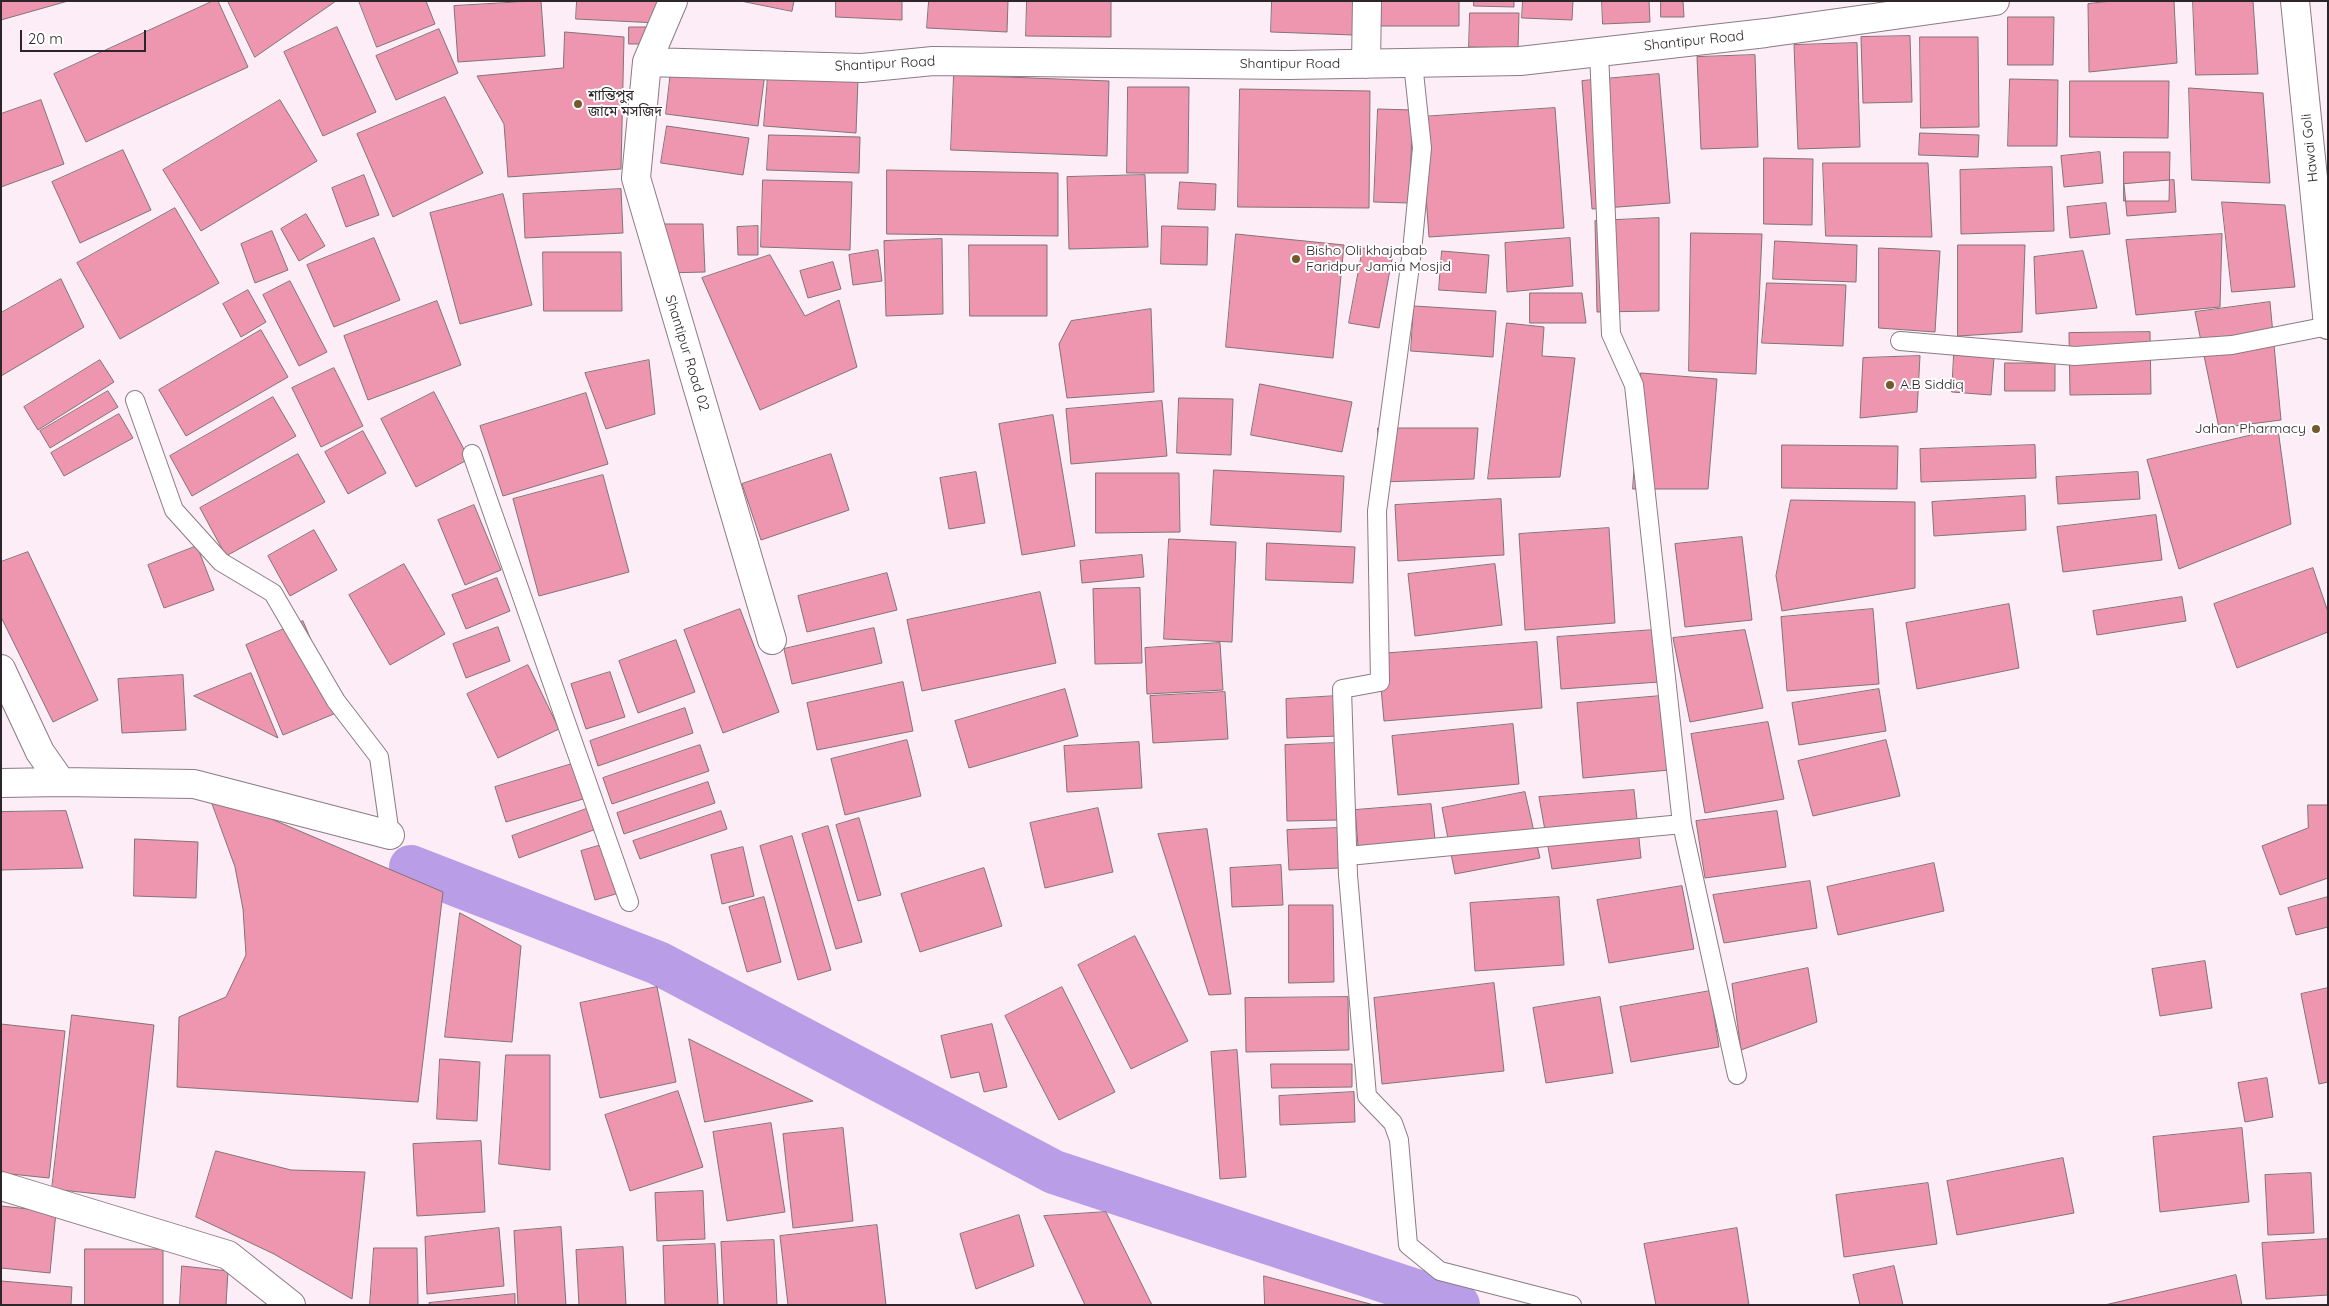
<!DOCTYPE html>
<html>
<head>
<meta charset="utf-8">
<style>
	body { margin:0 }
	#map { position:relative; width:2329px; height:1306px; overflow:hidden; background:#fdedf6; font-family:Quicksand,sans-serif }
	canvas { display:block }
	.frame { position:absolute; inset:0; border:2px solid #2c262a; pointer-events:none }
	.scale { position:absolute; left:20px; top:30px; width:126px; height:22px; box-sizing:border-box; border:2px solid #2c262a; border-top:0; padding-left:6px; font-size:15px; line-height:18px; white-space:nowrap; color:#2c262a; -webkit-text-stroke:4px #fff; paint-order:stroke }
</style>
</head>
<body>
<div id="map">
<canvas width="2329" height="1306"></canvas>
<div class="frame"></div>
<div class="scale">20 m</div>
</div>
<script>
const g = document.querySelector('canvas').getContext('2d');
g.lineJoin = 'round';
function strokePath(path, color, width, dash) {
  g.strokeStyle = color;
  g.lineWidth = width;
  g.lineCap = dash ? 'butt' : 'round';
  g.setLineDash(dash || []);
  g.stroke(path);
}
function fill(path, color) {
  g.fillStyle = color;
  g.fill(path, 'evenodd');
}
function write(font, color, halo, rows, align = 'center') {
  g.font = font + ' Quicksand,"Noto Sans Bengali",sans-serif';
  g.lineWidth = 4;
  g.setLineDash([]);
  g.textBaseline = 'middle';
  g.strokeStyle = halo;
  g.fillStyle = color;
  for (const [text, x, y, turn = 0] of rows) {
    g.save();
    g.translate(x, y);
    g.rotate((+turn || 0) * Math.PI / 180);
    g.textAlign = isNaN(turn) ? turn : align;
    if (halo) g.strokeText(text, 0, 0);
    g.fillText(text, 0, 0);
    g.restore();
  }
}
strokePath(new Path2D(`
	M411 867 658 963 1054 1172 1458 1305`), '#ba9de7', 44);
const building = new Path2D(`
	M1 1H68L1 20Z
	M213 1H218L248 67 86 142 54 74Z
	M228 1H336L255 57Z
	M359 1H426L435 24 377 47Z
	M541 1 545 56 458 62 454 6Z
	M577 1H659L658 23 576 19Z
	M741 1H794L792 11Z
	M836 1H902V20L836 17Z
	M929 1H1008L1007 32 927 28Z
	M1027 1H1111V37L1026 36Z
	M1272 1H1355L1353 35 1271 32Z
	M1378 1H1459V26H1378Z
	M1474 1H1514V7L1474 6Z
	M1523 1H1573L1572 20 1522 18Z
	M1602 1H1649L1650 22 1603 24Z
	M1661 1H1683L1684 17H1661Z
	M2112 1H2174L2177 63 2089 72 2088 4Z
	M2193 1H2253L2258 74 2196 75Z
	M1470 13H1519L1518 48 1469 47Z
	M2008 17H2054L2053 65H2008Z
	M337 27 376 112 323 136 284 52Z
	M629 27H649V44H629Z
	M439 29 458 73 396 100 376 56Z
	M565 32 624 37 621 169 508 177 504 124 477 76 563 68Z
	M1910 36 1912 102 1863 103 1861 37Z
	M1920 37H1978L1979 127 1921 128Z
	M1857 43 1860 147 1798 149 1794 45Z
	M1755 55 1758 147 1701 149 1697 57Z
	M672 62 765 73 758 126 666 114Z
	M1659 74 1670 203 1592 209 1582 81Z
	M954 75 1109 81 1107 156 951 150Z
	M768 76 858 79 856 133 764 126Z
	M2010 79 2058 80 2057 146H2008Z
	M2070 81H2169L2168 138 2070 137Z
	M1128 87H1189L1188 173H1127Z
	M2189 88 2263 93 2270 183 2192 180Z
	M1240 89 1370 91 1369 208 1238 207Z
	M445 97 483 173 393 217 357 134Z
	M41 100 64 164 1 187V114Z
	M280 100 317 161 201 231 163 170Z
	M1555 108 1564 228 1429 237 1420 117Z
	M1378 109 1413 110 1409 203 1374 202Z
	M667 126 749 138 743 175 661 163Z
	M1920 133 1979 135 1978 157 1919 155Z
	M769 135 860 137 859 173 767 170Z
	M123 150 151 210 80 243 52 182Z
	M2100 152 2103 183 2064 187 2061 156Z
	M2124 152H2170L2169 201H2124Z
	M1764 158 1813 159 1812 225 1764 224Z
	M1823 163H1928L1932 237 1826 236Z
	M2052 167 2054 231 1961 234 1960 170Z
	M887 170 1058 173V236L887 234Z
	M364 175 379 215 346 227 332 188Z
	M1145 175 1148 247 1069 249 1067 177Z
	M763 180 852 182 850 250 761 247Z
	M2174 180 2176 212 2127 216 2124 184Z
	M1180 182 1216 184 1215 210 1178 209Z
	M621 189 623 233 525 238 523 194Z
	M503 194 532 305 460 324 430 213Z
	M2222 202 2285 205 2295 287 2232 292Z
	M2106 203 2110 234 2070 238 2067 207Z
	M175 208 219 283 120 339 77 263Z
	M306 214 325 246 299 261 281 229Z
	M1659 218V311L1597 312 1595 221Z
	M663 224H703L705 272 665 273Z
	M758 226V255H738L737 227Z
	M1162 226 1208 227 1207 265 1161 264Z
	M272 231 288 270 255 283 241 244Z
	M1691 233 1762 234 1756 374 1689 371Z
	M1236 234 1344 245 1333 358 1226 347Z
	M2222 234 2220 307 2136 315 2126 240Z
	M374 238 400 300 334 327 307 265Z
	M1570 238 1573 286 1507 292 1505 243Z
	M942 239 943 314 886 316 884 241Z
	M1775 241 1857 245 1856 282 1773 279Z
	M969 245H1047V316H970Z
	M1958 245H2025L2022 332 1958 336Z
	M1363 248 1393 254 1379 328 1349 323Z
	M1879 248 1940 251 1935 332 1879 328Z
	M878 250 882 281 853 285 849 255Z
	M1442 251 1489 255 1486 293 1439 290Z
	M2083 251 2097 308 2036 314 2034 257Z
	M543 252H621L622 311H544Z
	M770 255 805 316 839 300 857 367 760 410 702 278Z
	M833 262 841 289 808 298 800 271Z
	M61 279 84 327 1 376V313Z
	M290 281 327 352 299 366 263 295Z
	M1767 283 1846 285 1843 346 1762 343Z
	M248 290 266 322 241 337 223 304Z
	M1530 293H1582L1586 323H1530Z
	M437 301 461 365 368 400 344 336Z
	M2270 302 2281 420 2219 428 2195 312Z
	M1414 306 1496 311 1493 357 1411 351Z
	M1151 309 1154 392 1067 398 1059 344 1071 321Z
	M1507 323 1544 327 1542 356 1575 358 1560 477 1488 479Z
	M261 330 288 377 186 436 159 390Z
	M2150 332 2151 394 2070 395 2069 333Z
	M1954 355 1994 358 1991 395 1952 392Z
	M1920 356 1917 412 1860 418 1863 358Z
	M100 360 114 382 38 430 24 407Z
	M649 360 655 414 606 429 585 373Z
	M2005 363H2055V391H2005Z
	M334 368 363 426 321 447 292 388Z
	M1641 373 1717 379 1708 489H1633Z
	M1260 384 1352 402 1342 452 1251 435Z
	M108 391 118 407 50 448 40 431Z
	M434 392 469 459 416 487 381 419Z
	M586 393 608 464 503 496 480 426Z
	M273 397 296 436 192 496 170 456Z
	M1179 398 1233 399 1231 455 1177 453Z
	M1162 401 1167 456 1071 464 1066 409Z
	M119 414 133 438 64 476 51 453Z
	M1053 415 1075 546 1022 555 999 424Z
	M1378 428H1478L1474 479 1380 482Z
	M2278 429 2291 524 2179 569 2147 460Z
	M363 431 386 473 348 494 325 452Z
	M1782 445 1898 446 1897 489 1782 488Z
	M2035 445 2036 478 1921 482 1920 449Z
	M298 454 325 502 226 556 200 508Z
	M831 454 849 510 761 540 742 484Z
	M1214 470 1344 476 1341 532 1211 525Z
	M976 472 985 523 949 529 940 478Z
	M2138 472 2140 499 2058 504 2056 477Z
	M1096 473H1179L1180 532 1096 533Z
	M603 475 629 572 539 596 513 499Z
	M2025 496 2026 530 1934 536 1932 502Z
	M1501 499 1504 555 1398 561 1395 505Z
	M1791 500 1915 502V588L1782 611 1776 576Z
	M474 505 501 570 465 585 438 520Z
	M2156 515 2162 560 2063 572 2057 527Z
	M1609 528 1615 623 1525 630 1519 534Z
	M314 530 337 570 290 596 268 556Z
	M1742 537 1752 620 1685 627 1675 544Z
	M1169 539 1236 542 1232 642 1164 639Z
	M1267 543 1355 547 1353 583 1266 580Z
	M197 546 214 590 164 608 148 565Z
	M28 552 98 700 53 722 1 617V562Z
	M1142 555 1144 577 1082 583 1080 561Z
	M404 564 445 634 390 665 349 595Z
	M1495 564 1502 625 1415 636 1408 574Z
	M2313 568 2328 612V632L2237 668 2214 604Z
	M887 573 897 610 807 632 798 596Z
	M497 578 510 611 466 629 452 595Z
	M1140 588 1142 663 1095 664 1093 589Z
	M1040 592 1056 663 922 691 907 620Z
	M2182 597 2186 621 2097 635 2093 611Z
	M2009 604 2019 668 1917 689 1906 623Z
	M740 609 779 712 723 733 684 630Z
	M1873 609 1879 684 1787 691 1781 617Z
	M303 621 341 711 283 735 246 645Z
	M498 627 510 661 466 678 453 644Z
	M874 628 882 663 792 684 784 649Z
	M1654 630 1659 682 1561 689 1557 637Z
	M1745 630 1763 708 1690 722 1673 638Z
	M676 640 695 692 638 713 619 661Z
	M1537 642 1542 708 1384 721 1378 654Z
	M1220 643 1223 690 1147 694 1145 648Z
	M528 665 559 729 498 758 467 694Z
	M610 672 625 717 586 729 571 684Z
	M251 673 278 738 194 696Z
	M183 675 186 730 122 733 118 679Z
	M903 682 913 731 817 750 807 703Z
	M1065 689 1078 736 969 768 955 721Z
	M1879 689 1886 731 1799 745 1792 703Z
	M1225 692 1228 739 1153 743 1150 696Z
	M1673 695 1680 769 1583 778 1577 703Z
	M1337 696 1338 736 1287 738 1286 699Z
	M685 708 693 733 598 766 590 741Z
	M1768 722 1784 799 1705 813 1691 734Z
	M1513 724 1519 784 1398 795 1392 736Z
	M907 740 921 796 845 815 831 759Z
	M1886 740 1900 796 1813 816 1798 761Z
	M1139 742 1142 788 1067 792 1064 746Z
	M1337 743 1339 820 1287 821 1285 745Z
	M700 745 709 771 612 804 603 778Z
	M572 764 583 799 506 822 495 787Z
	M708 782 715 803 624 834 617 813Z
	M1634 790 1641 858 1552 869 1539 797Z
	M208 792 443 892 418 1102 177 1087 179 1017 226 997 246 955 243 909 235 867Z
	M1525 792 1540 858 1455 874 1442 808Z
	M1431 804 1435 839 1358 846 1355 810Z
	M2308 805H2328V878L2280 895 2262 846 2308 828Z
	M589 808 596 829 519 858 512 836Z
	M1098 808 1113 872 1045 888 1030 823Z
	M66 811 83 868 1 870V812Z
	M721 811 727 829 640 859 633 841Z
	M1777 811 1786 867 1705 878 1696 821Z
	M859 818 881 895 858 901 836 825Z
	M828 826 862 942 836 949 802 834Z
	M1338 828 1340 868 1289 870 1287 830Z
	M1207 829 1231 994 1209 995 1158 834Z
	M792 836 831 970 798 980 760 846Z
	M135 839 198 842 196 898 134 896Z
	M605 844 619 893 595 900 581 851Z
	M743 847 754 896 722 904 711 855Z
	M1934 863 1944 911 1838 935 1827 887Z
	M1281 865 1283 905 1232 907 1230 868Z
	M984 868 1002 926 920 952 901 894Z
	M1810 881 1817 928 1724 943 1713 895Z
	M1682 886 1694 949 1609 963 1597 900Z
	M764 897 781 962 747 972 729 907Z
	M1559 897 1564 965 1475 971 1470 903Z
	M2328 897V927L2296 935 2288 908Z
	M1289 905H1333L1334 982 1289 983Z
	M460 913 521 946 512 1042 445 1037Z
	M1135 936 1188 1041 1131 1069 1078 965Z
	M2205 961 2212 1008 2160 1016 2152 969Z
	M1808 968 1817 1022 1741 1050 1732 984Z
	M1494 983 1504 1071 1382 1084 1374 998Z
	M657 987 676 1082 600 1098 580 1003Z
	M1062 987 1115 1092 1059 1120 1005 1016Z
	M2328 988V1082L2319 1084 2301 994Z
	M1710 991 1719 1047 1631 1062 1620 1007Z
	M1348 997 1349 1050 1246 1052 1245 998Z
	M1600 997 1613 1073 1546 1083 1533 1008Z
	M72 1015 154 1025 135 1198 52 1189Z
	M1 1024 65 1031 49 1178 1 1173Z
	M992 1024 1007 1087 984 1092 979 1072 951 1078 941 1036Z
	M689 1039 813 1101 705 1122Z
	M1237 1050 1246 1177 1220 1179 1211 1052Z
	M506 1055H550V1170L499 1164Z
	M440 1059 480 1062 477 1121 437 1119Z
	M1271 1064H1352V1087L1272 1088Z
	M2267 1078 2273 1117 2245 1122 2238 1083Z
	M678 1091 703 1167 630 1191 605 1115Z
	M1354 1092 1355 1122 1280 1125 1279 1096Z
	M771 1123 785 1212 727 1221 713 1132Z
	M843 1128 853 1221 793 1228 783 1134Z
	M2242 1128 2249 1202 2160 1212 2153 1137Z
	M481 1141 485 1212 417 1216 413 1144Z
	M216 1151 291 1170 365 1172 352 1299 274 1254 196 1217Z
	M2063 1158 2074 1213 1957 1235 1947 1181Z
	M2311 1173 2314 1233 2268 1235 2265 1175Z
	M1928 1183 1937 1244 1844 1257 1836 1195Z
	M703 1191 705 1239 657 1241 655 1193Z
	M1 1206 56 1212 50 1273 1 1268Z
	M1106 1212 1152 1305H1085L1044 1216Z
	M1019 1215 1034 1266 976 1289 960 1234Z
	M877 1225 886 1305H788L780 1236Z
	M561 1227 566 1305H518L514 1231Z
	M499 1228 504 1286 427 1294 425 1237Z
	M1737 1228 1749 1305H1656L1644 1244Z
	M2328 1239V1295L2266 1299 2262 1243Z
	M774 1240 777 1305H724L721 1242Z
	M715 1244 718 1305H665L663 1246Z
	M623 1247 626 1305H579L576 1250Z
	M374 1248H417L418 1305H370Z
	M85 1249H163V1305H85Z
	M182 1266 228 1271 226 1305H180Z
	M1894 1266 1903 1305H1860L1853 1275Z
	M2236 1275 2242 1305H2105Z
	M1264 1276 1374 1305H1265Z
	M1 1281 72 1287 71 1305H1Z
	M515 1294V1305H429V1303Z`);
fill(building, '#ee96b0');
strokePath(building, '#837276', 1);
const lane = new Path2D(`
	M1599 52 1611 334 1634 385 1682 824
	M1413 63 1422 148 1412 251 1377 511 1380 682 1342 689 1348 875 1367 1096 1393 1123 1399 1140 1408 1245 1440 1271 1572 1305
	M1900 341 2075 356 2232 345 2328 326
	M135 400 174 510 221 562 273 593 336 701 379 757 390 835
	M472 454 629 902
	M1348 856 1682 824 1737 1075`);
const street = new Path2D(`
	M673 1 647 62 862 68 933 61 1289 65 1520 61 1766 33 1995 1
	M2295 1 2328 325
	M647 62 636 178 772 640
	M1366 64 1367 1
	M1 669 40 752 61 782 194 784 390 835
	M1 783 61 782
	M1 1186 228 1255 291 1305`);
strokePath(lane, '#8a7b84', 20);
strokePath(street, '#8a7b84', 30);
strokePath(lane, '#fff', 18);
strokePath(street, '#fff', 28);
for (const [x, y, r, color] of [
	[578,104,5,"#745a2b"],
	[1296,259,5,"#745a2b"],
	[1890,385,5,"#745a2b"],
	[2316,429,5,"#745a2b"]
]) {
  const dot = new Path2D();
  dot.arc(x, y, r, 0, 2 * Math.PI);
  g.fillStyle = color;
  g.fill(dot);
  strokePath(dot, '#fff', 2);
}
write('14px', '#2c262a', '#fff', [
	["Shantipur Road",1694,41,-6],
	["Shantipur Road",885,64,-3],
	["Shantipur Road",1290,64],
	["Hawai Goli",2310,148,-96],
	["Shantipur Road 02",687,353,73]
]);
write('14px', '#2c262a', '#fff', [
	["শান্তিপুর",588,96],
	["জামে মসজিদ",588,112],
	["Bisho Oli khajabab",1306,251],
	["Faridpur Jamia Mosjid",1306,267],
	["A.B Siddiq",1900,385],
	["Jahan Pharmacy",2306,429,"right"]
], 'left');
</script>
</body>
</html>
